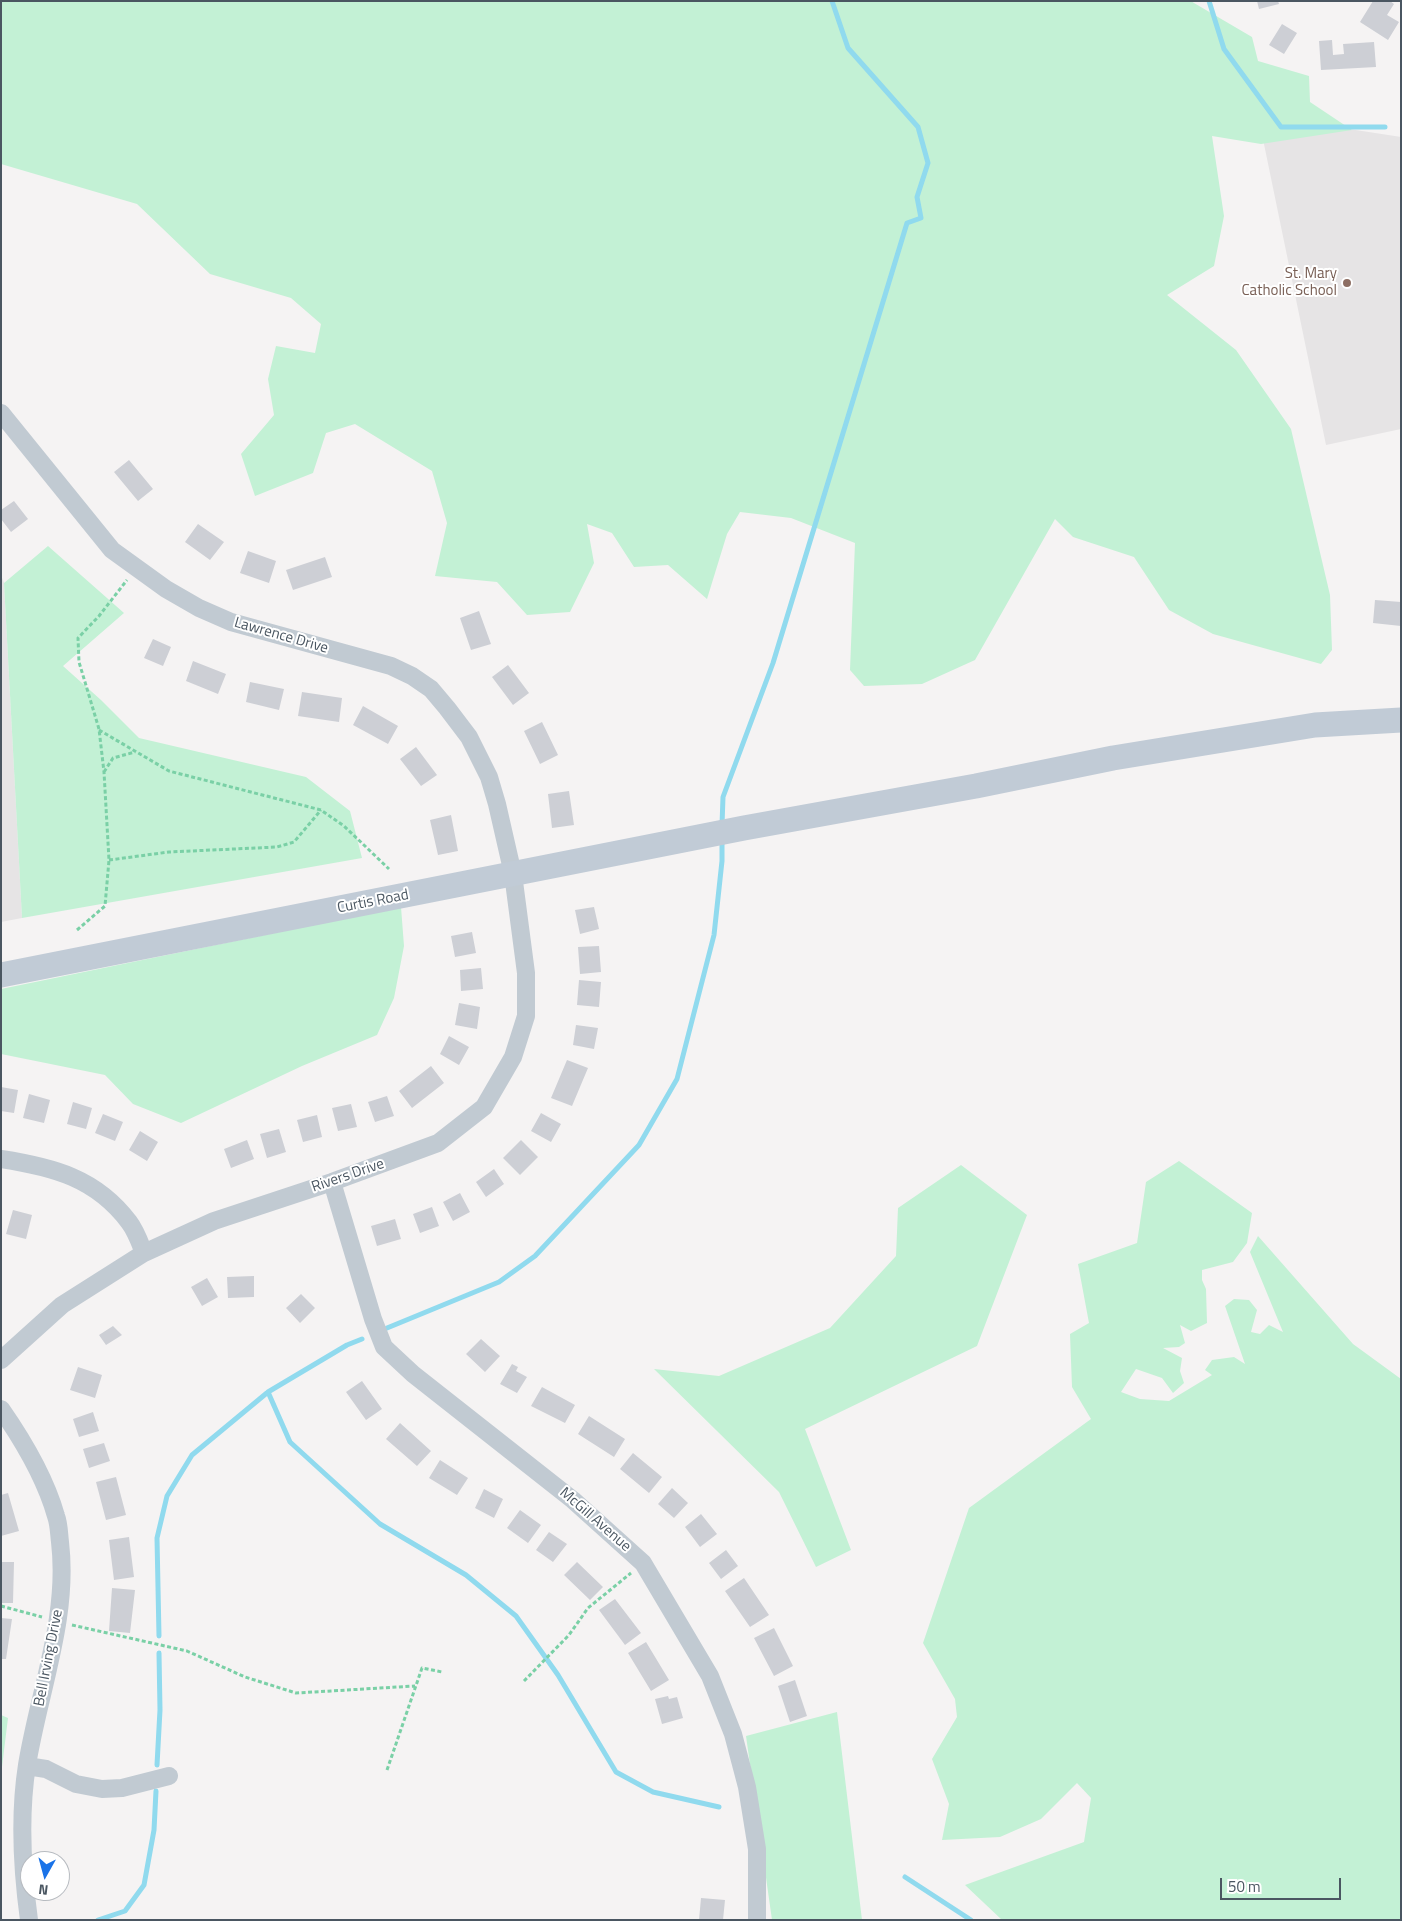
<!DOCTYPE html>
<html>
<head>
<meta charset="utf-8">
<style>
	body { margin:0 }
	#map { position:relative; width:1402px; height:1921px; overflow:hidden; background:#f5f3f3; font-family:"Titillium Web",sans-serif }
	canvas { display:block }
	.frame { position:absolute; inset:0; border:2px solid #4a5661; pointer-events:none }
	.north { position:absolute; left:20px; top:1851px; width:50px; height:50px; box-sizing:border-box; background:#fff; border:1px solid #b7bbc0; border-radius:50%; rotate:187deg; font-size:14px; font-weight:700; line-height:20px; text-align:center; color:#4a5661 }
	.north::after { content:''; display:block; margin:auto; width:18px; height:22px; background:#1a73e8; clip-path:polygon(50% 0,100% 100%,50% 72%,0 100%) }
	.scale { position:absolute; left:1220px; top:1878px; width:121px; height:22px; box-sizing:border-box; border:2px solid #4a5661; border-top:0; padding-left:6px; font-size:15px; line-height:18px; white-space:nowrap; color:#4a5661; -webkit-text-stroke:4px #fff; paint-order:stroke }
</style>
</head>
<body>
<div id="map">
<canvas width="1402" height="1921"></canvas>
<div class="frame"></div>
<div class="north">N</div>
<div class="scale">50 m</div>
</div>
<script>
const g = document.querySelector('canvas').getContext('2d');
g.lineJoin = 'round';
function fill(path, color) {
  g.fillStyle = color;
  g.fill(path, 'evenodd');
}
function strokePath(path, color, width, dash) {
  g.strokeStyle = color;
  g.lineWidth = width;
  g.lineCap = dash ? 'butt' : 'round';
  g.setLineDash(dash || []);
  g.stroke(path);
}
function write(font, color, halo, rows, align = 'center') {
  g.font = font + ' "Titillium Web",sans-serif';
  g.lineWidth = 4;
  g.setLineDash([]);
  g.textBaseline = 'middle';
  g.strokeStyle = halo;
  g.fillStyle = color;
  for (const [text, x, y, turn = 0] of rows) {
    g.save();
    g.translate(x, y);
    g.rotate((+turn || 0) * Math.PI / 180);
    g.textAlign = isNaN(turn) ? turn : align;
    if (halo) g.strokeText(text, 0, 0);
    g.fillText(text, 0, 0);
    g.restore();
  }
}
fill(new Path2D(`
	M1258 115 1401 137V429L1326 445Z
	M1 575 4 583 22 918 1 922Z`), '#e6e4e5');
fill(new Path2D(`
	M1 1H1191L1194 3 1252 37 1258 61 1309 76 1310 102 1352 130 1261 144 1212 136 1224 216 1214 266 1167 295 1236 350 1291 429 1330 595 1332 650 1321 664 1213 634 1169 610 1134 557 1073 537 1055 519 975 660 922 684 864 686 850 670 855 543 791 518 740 512 727 534 707 599 668 565 634 567 612 533 587 524 594 563 570 612 527 615 497 582 435 576 447 523 432 471 355 424 326 433 313 473 255 496 241 454 274 415 268 379 276 346 315 353 321 324 291 298 210 274 137 204 1 164Z
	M48 546 124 613 63 666 101 700 139 738 306 777 350 811 362 858 22 918 4 583Z
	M401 907 404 946 394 998 377 1035 302 1066 181 1123 133 1104 105 1075 1 1054V989Z
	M1179 1161 1252 1213 1247 1243 1233 1262 1202 1270V1280L1206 1289 1207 1323 1191 1331 1180 1325 1185 1343 1179 1347 1163 1348 1182 1358 1180 1371 1184 1383 1173 1393 1162 1378 1136 1369 1121 1392 1140 1399 1169 1401 1212 1375 1205 1370 1212 1360 1234 1357 1245 1364 1225 1306 1234 1299 1249 1300 1257 1310 1251 1332 1260 1334 1269 1325 1283 1332 1250 1252 1258 1236 1353 1344 1401 1379V1920H1002L965 1885 1084 1842 1091 1798 1077 1783 1041 1819 1000 1837 942 1840 949 1804 932 1759 957 1717 955 1699 923 1643 969 1508 1091 1419 1072 1387 1070 1334 1089 1323 1078 1264 1137 1243 1146 1182Z
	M961 1165 1027 1215 977 1346 805 1429 851 1550 816 1567 779 1492 654 1369 719 1376 830 1328 896 1256 898 1208Z
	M837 1712 862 1920H772L746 1736Z
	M1 1715 8 1718 1 1775Z`), '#c3f1d5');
strokePath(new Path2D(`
	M1209 1 1224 49 1281 127H1385
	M722 825 723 797 773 663 907 223 921 218 917 197 928 163 918 127 848 48 832 1
	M387 1328 499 1282 535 1256 639 1145 677 1079 714 935 722 861V838
	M268 1392 290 1442 380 1524 466 1575 516 1616 558 1675 616 1772 653 1792 719 1807
	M159 1636 157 1538 167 1496 192 1455 268 1392 347 1345 362 1339
	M157 1765 160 1710 159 1653
	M905 1877 971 1920
	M98 1920 125 1911 144 1885 154 1830 156 1791`), '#90daee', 5);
fill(new Path2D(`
	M1257 1H1278L1279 4 1259 9Z
	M1373 1H1390L1394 4 1387 15 1399 22 1388 40 1360 22Z
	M1282 24 1297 33 1284 54 1269 45Z
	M1332 40 1333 55 1344 54 1343 44 1374 42 1376 67 1321 70 1319 41Z
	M129 460 153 489 138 501 114 472Z
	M14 501 28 519 11 532 1 519V510Z
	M198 524 224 542 210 560 185 542Z
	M248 551 276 561 269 583 240 573Z
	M325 557 332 577 293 590 286 570Z
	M1375 600 1401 602V626L1373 623Z
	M479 611 491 644 471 650 460 618Z
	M153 639 171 647 163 666 144 658Z
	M193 661 226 674 218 694 186 681Z
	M508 665 529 693 513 705 492 677Z
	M250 682 284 689 279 710 246 702Z
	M302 692 342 698 339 722 298 716Z
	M363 706 398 726 388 744 353 725Z
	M542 722 558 755 540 764 524 731Z
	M416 747 437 775 421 786 400 759Z
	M569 791 574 825 552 828 548 794Z
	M451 815 458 851 438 855 430 820Z
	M594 907 599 929 580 934 575 910Z
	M472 932 476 953 455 957 451 936Z
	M599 946 601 972 580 974 578 947Z
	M481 968 483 989 461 991 460 970Z
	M579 980 601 982 599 1007 577 1005Z
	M459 1003 480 1007 477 1029 455 1025Z
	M576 1025 598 1028 594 1049 573 1045Z
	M449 1036 469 1047 459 1065 440 1054Z
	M567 1060 588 1068 572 1106 551 1098Z
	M431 1066 444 1083 412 1108 399 1091Z
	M1 1087 18 1090 14 1113 1 1111Z
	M29 1094 50 1100 44 1123 23 1118Z
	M387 1096 394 1116 375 1122 368 1102Z
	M73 1102 92 1108 86 1129 67 1124Z
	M351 1104 357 1127 338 1131 332 1108Z
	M541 1113 561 1124 551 1142 531 1131Z
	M103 1114 123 1122 115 1141 95 1133Z
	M317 1115 322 1137 303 1142 297 1120Z
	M279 1129 286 1152 267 1158 260 1134Z
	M140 1131 158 1142 147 1161 129 1150Z
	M247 1140 254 1159 231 1168 224 1149Z
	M521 1140 538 1157 520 1175 503 1158Z
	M494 1169 504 1184 486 1197 476 1182Z
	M460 1193 470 1212 453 1221 443 1202Z
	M432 1207 439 1226 420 1233 413 1214Z
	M13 1210 32 1215 26 1239 6 1234Z
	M395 1219 401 1239 377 1246 371 1226Z
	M254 1276V1297L228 1298 227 1277Z
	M207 1278 218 1297 202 1306 191 1287Z
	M301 1294 315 1308 300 1323 286 1308Z
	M113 1326 122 1335 106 1345 99 1335Z
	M481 1339 500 1356 485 1372 466 1354Z
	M512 1364 518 1367 516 1371 527 1377 517 1393 500 1384Z
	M78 1367 102 1375 95 1398 70 1390Z
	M362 1381 382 1409 366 1420 346 1392Z
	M542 1387 575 1405 565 1423 531 1406Z
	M93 1412 99 1431 79 1437 73 1419Z
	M589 1416 625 1439 614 1457 578 1434Z
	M400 1423 431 1451 417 1466 386 1439Z
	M104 1443 110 1461 89 1468 83 1449Z
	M633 1453 662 1477 649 1493 620 1469Z
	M440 1460 468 1478 457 1495 429 1478Z
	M116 1477 126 1515 106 1520 96 1482Z
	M672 1488 688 1503 674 1518 658 1504Z
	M484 1489 503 1499 494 1518 475 1508Z
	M8 1493 19 1531 1 1536V1495Z
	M520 1510 541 1525 528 1543 507 1528Z
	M701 1514 717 1534 700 1547 685 1527Z
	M549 1532 567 1544 553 1562 536 1550Z
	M129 1537 134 1577 114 1580 109 1540Z
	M726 1550 738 1566 721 1579 709 1563Z
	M1 1562H14L13 1603H1Z
	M577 1562 603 1587 590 1600 564 1575Z
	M744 1578 769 1615 750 1627 725 1591Z
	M112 1588 135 1590 130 1633 109 1631Z
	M615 1599 641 1633 625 1645 599 1610Z
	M1 1618 12 1619 6 1659H1Z
	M774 1628 793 1666 774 1676 754 1638Z
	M646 1642 669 1680 651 1691 628 1653Z
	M795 1680 807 1716 790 1722 778 1686Z
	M668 1696 669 1699 677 1697 683 1718 662 1724 655 1699Z
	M701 1898 725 1900 723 1920H699Z`), '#cdcfd5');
strokePath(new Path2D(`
	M99 730 169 771 321 810 344 826 389 869
	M104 772 113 758 135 752
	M109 860 169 852 277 847 294 842 321 810
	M77 930 105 906 109 860 104 772 99 729 79 662 78 638 99 616 127 580
	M1 1606 42 1617
	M72 1625 187 1651 245 1677 296 1693 415 1686
	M524 1681 569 1635 588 1608 631 1573
	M387 1770 422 1668 442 1672`), '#7ad0a6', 3, [4, 2.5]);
strokePath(new Path2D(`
	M1 413 112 550 166 589 199 608 231 622 391 666 412 676 431 689 447 708 469 737 489 777 497 804 513 874 526 973V1016L513 1057 484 1107 438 1143 332 1182 214 1221 144 1253 62 1305 1 1360
	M1 1159C53 1167 96 1178 129 1222 136 1231 140 1243 144 1253
	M332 1182 373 1319 384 1347 413 1374 573 1500 643 1563 710 1676 733 1734 747 1787 757 1849V1920
	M1 1409C24 1442 45 1477 56 1516 59 1524 59 1534 60 1542 69 1618 39 1691 27 1765 19 1816 22 1869 29 1920
	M27 1766 46 1769 76 1784 102 1789 122 1788 169 1776`), '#c1cad2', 18);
strokePath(new Path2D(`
	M1 975 744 828 976 786 1113 758 1315 725 1401 720`), '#c1cbd6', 25);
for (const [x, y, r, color] of [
	[1347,283,5,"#8d6e63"]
]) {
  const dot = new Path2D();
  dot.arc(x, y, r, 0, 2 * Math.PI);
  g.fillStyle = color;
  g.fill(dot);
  strokePath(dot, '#fff', 2);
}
write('15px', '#785e54', '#fff', [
	["St. Mary",1337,274],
	["Catholic School",1337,291]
], 'right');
write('15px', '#4a5661', '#fff', [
	["Lawrence Drive",281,636,16],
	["Curtis Road",373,902,-11],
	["Rivers Drive",348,1176,-19],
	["McGill Avenue",595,1520,41],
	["Bell Irving Drive",49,1658,-79]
]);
</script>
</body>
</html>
